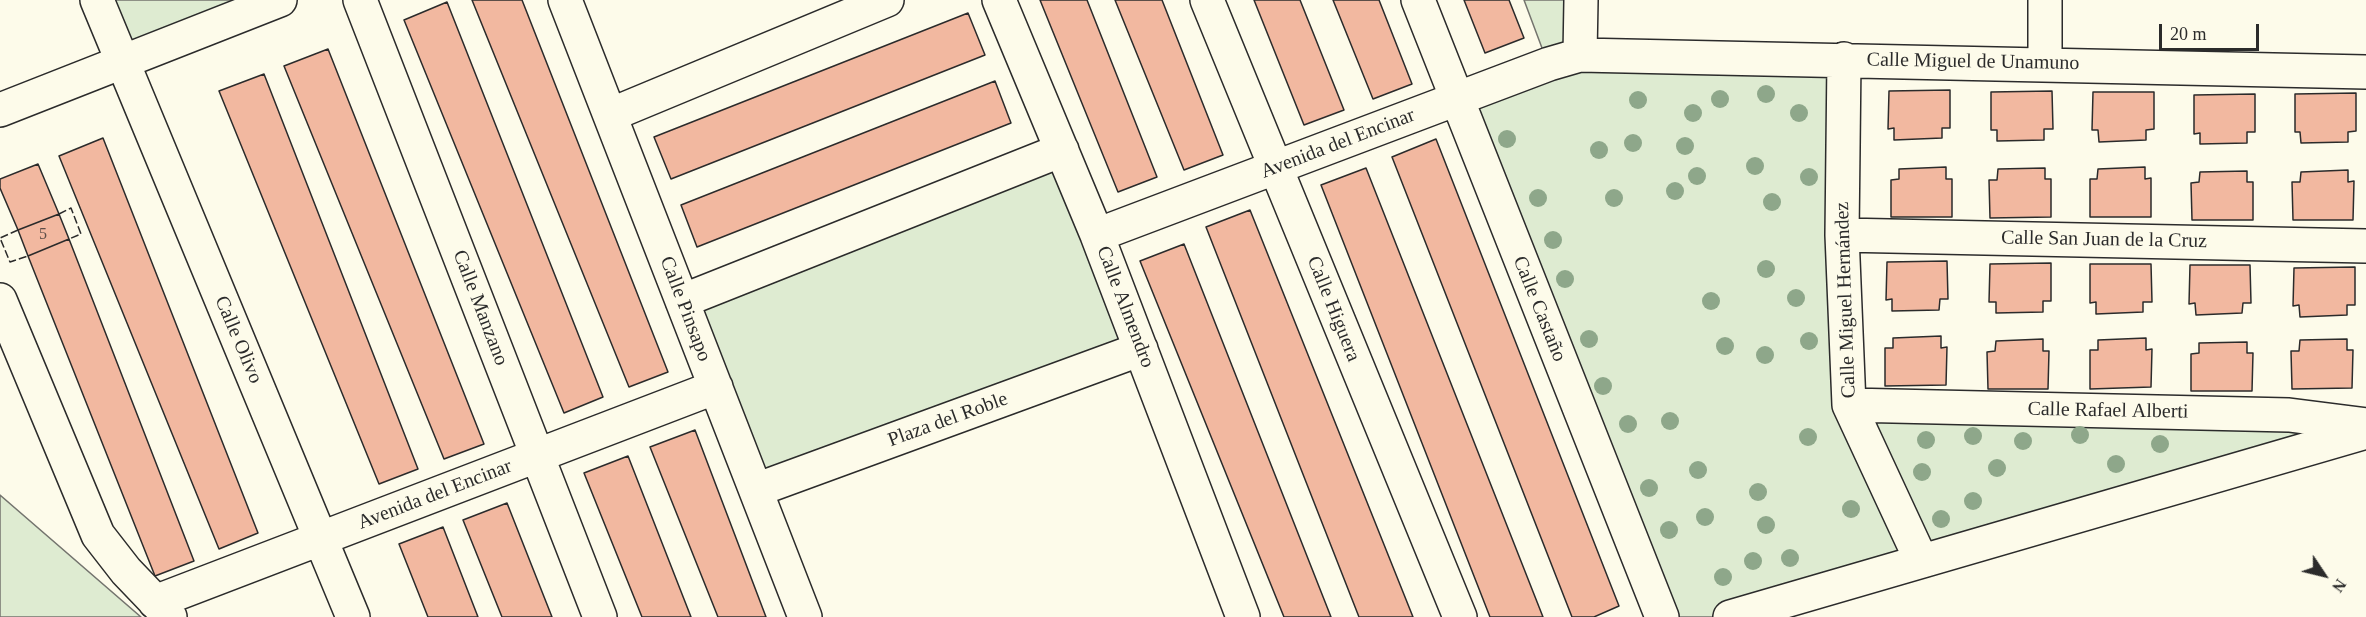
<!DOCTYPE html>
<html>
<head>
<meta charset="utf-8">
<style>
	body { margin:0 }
	#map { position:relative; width:2366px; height:617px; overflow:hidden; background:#fdfbea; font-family:Georgia,serif }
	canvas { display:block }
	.north { position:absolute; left:2294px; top:545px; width:60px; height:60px; -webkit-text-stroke:4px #fdfbea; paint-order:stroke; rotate:125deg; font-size:16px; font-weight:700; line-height:24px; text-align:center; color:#2b2b2b }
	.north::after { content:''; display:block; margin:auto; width:21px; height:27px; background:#2b2b2b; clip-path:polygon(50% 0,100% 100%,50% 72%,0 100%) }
	.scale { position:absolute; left:2159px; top:24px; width:100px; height:27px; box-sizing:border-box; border:3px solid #2b2b2b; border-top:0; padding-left:8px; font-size:18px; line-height:21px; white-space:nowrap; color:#2b2b2b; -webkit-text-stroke:4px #fdfbea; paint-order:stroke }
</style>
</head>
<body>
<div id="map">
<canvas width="2366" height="617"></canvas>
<div class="north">N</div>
<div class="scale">20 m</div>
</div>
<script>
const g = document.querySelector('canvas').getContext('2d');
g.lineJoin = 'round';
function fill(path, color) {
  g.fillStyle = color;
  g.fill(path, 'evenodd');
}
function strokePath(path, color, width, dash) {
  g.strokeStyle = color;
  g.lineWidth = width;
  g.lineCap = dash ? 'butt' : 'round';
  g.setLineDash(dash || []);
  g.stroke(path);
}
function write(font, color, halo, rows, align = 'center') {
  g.font = font + ' Georgia,serif';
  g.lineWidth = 4.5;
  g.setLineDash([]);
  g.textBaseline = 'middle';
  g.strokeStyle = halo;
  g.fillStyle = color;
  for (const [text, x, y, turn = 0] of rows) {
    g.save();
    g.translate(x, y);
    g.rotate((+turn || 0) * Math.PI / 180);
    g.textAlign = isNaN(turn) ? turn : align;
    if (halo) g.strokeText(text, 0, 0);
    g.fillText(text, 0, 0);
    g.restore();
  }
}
const green = new Path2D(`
	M97 0H280L123 63Z
	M1524 0H1581L1580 55 1844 59 1849 405 2366 425 1730 617H1662L1457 100 1548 64Z
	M1062 150 1141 349 756 490 682 301Z
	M0 495 141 617H0Z`);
fill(green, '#deebd1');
strokePath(green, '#74746e', 1.5);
const building = new Path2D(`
	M472 0H522L668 372 629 387Z
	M1040 0H1087L1157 177 1118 192Z
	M1115 0H1162L1223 155 1184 170Z
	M1254 0H1300L1344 110 1304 125Z
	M1333 0H1379L1412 84 1373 99Z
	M1464 0H1509L1524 38 1485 53Z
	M447 2 603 397 564 413 404 20Z
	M968 13 985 55 671 179 654 137Z
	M328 49 484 444 444 459 284 66Z
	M264 74 418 469 379 484 219 91Z
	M995 81 1011 123 697 247 681 205Z
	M1950 90V128H1942V138L1894 140V128L1888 129 1889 91Z
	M2052 91 2053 129H2044V140L1997 141V130H1991V92Z
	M2093 92H2154V129L2146 130V140L2099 142 2098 130H2092Z
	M2356 93V131L2348 132V142L2301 143 2300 132H2295V94Z
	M2255 94V132H2247V143L2200 144V133L2194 134V95Z
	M103 138 258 533 219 549 59 156Z
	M1436 139 1619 606 1594 617H1572L1392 157Z
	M38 164 59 214 18 230 0 188V179Z
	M1946 167V179H1952V217H1891V180L1899 179V169Z
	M2145 167V179L2151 178V217H2090V179H2097L2098 169Z
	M1366 168 1543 617H1490L1321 185Z
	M2045 168V179H2051V217L1990 218 1989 180H1997L1998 169Z
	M2348 170V182L2354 181 2353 220H2293L2292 182H2300L2301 172Z
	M2247 171V182H2253V220H2192L2191 183 2199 182 2200 172Z
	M1250 210 1413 617H1359L1206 227Z
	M59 214 69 239 28 256 18 230Z
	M69 239 194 561 155 576 28 256Z
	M1184 244 1331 617H1284L1140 261Z
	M1947 261 1948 299H1940L1939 310 1892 311V299L1886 300 1887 262Z
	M2051 263V301H2043V312L1996 313V302H1989L1990 264Z
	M2090 264H2151L2152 302H2143V312L2096 314V302L2090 303Z
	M2190 265H2250L2251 303H2243L2242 313 2196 315 2195 303 2189 304Z
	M2355 267V305H2347V315L2300 317 2299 305 2293 306 2294 268Z
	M1941 336V348L1947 347 1946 385 1885 386V348H1893V338Z
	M2146 338V350L2152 349 2151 387 2090 389V350H2098V340Z
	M2043 339V351H2049L2048 389H1988L1987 352 1995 351 1996 341Z
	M2347 339V350H2353L2352 388 2292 389 2291 351H2299L2300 340Z
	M2247 342V353H2253L2252 391H2191V354L2199 353V343Z
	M695 430 766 617H718L650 447Z
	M628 456 691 617H642L584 473Z
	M507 503 552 617H502L463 520Z
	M443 527 478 617H428L399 544Z`);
fill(building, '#f2b8a0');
strokePath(building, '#2b2b2b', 1.5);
const minor = new Path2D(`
	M97 0 353 617
	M360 0 600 617
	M565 0 805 617
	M999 0 1097 235 1243 617
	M1207 0 1460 617
	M1418 0 1662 617
	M1580 55 1581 0
	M1844 59 1842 235 1849 405 1921 560
	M2045 64V0
	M0 110 280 0
	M610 115 887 0
	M1097 235 1549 64 1580 55 2366 72
	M1842 235 2366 246
	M0 300 98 535 126 571 170 617
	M682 301 1062 150
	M1849 405 2289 415 2366 425
	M756 490 1141 349
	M155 602 716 387
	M1730 617 2366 432`);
strokePath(minor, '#2b2b2b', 36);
strokePath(minor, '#fdfbea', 33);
strokePath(new Path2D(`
	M59 214 71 208 81 234 69 239
	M18 230 0 238 10 262 28 256`), '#2b2b2b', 1.5, [8, 3]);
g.fillStyle = '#8ea78a';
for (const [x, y] of [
	[1766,94],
	[1720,99],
	[1638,100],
	[1693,113],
	[1799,113],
	[1507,139],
	[1633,143],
	[1685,146],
	[1599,150],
	[1755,166],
	[1697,176],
	[1809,177],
	[1675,191],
	[1538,198],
	[1614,198],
	[1772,202],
	[1553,240],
	[1766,269],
	[1565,279],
	[1796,298],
	[1711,301],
	[1589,339],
	[1809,341],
	[1725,346],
	[1765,355],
	[1603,386],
	[1670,421],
	[1628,424],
	[2080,435],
	[1973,436],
	[1808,437],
	[1926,440],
	[2023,441],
	[2160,444],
	[2116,464],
	[1997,468],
	[1698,470],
	[1922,472],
	[1649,488],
	[1758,492],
	[1973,501],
	[1851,509],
	[1705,517],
	[1941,519],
	[1766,525],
	[1669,530],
	[1790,558],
	[1753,561],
	[1723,577]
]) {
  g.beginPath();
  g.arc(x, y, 9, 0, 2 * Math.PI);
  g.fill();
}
write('16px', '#5d4e48', null, [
	["5",43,235]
]);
write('20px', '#2b2b2b', '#fdfbea', [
	["Calle Miguel de Unamuno",1973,62,1],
	["Avenida del Encinar",1338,144,-21],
	["Calle San Juan de la Cruz",2104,240,1],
	["Calle Miguel Hernández",1846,300,-92],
	["Calle Almendro",1125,307,69],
	["Calle Manzano",480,308,69],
	["Calle Pinsapo",685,309,69],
	["Calle Higuera",1333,309,68],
	["Calle Castaño",1539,309,68],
	["Calle Olivo",238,340,67],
	["Calle Rafael Alberti",2108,411,1],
	["Plaza del Roble",948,420,-20],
	["Avenida del Encinar",435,495,-21]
]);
</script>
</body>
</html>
